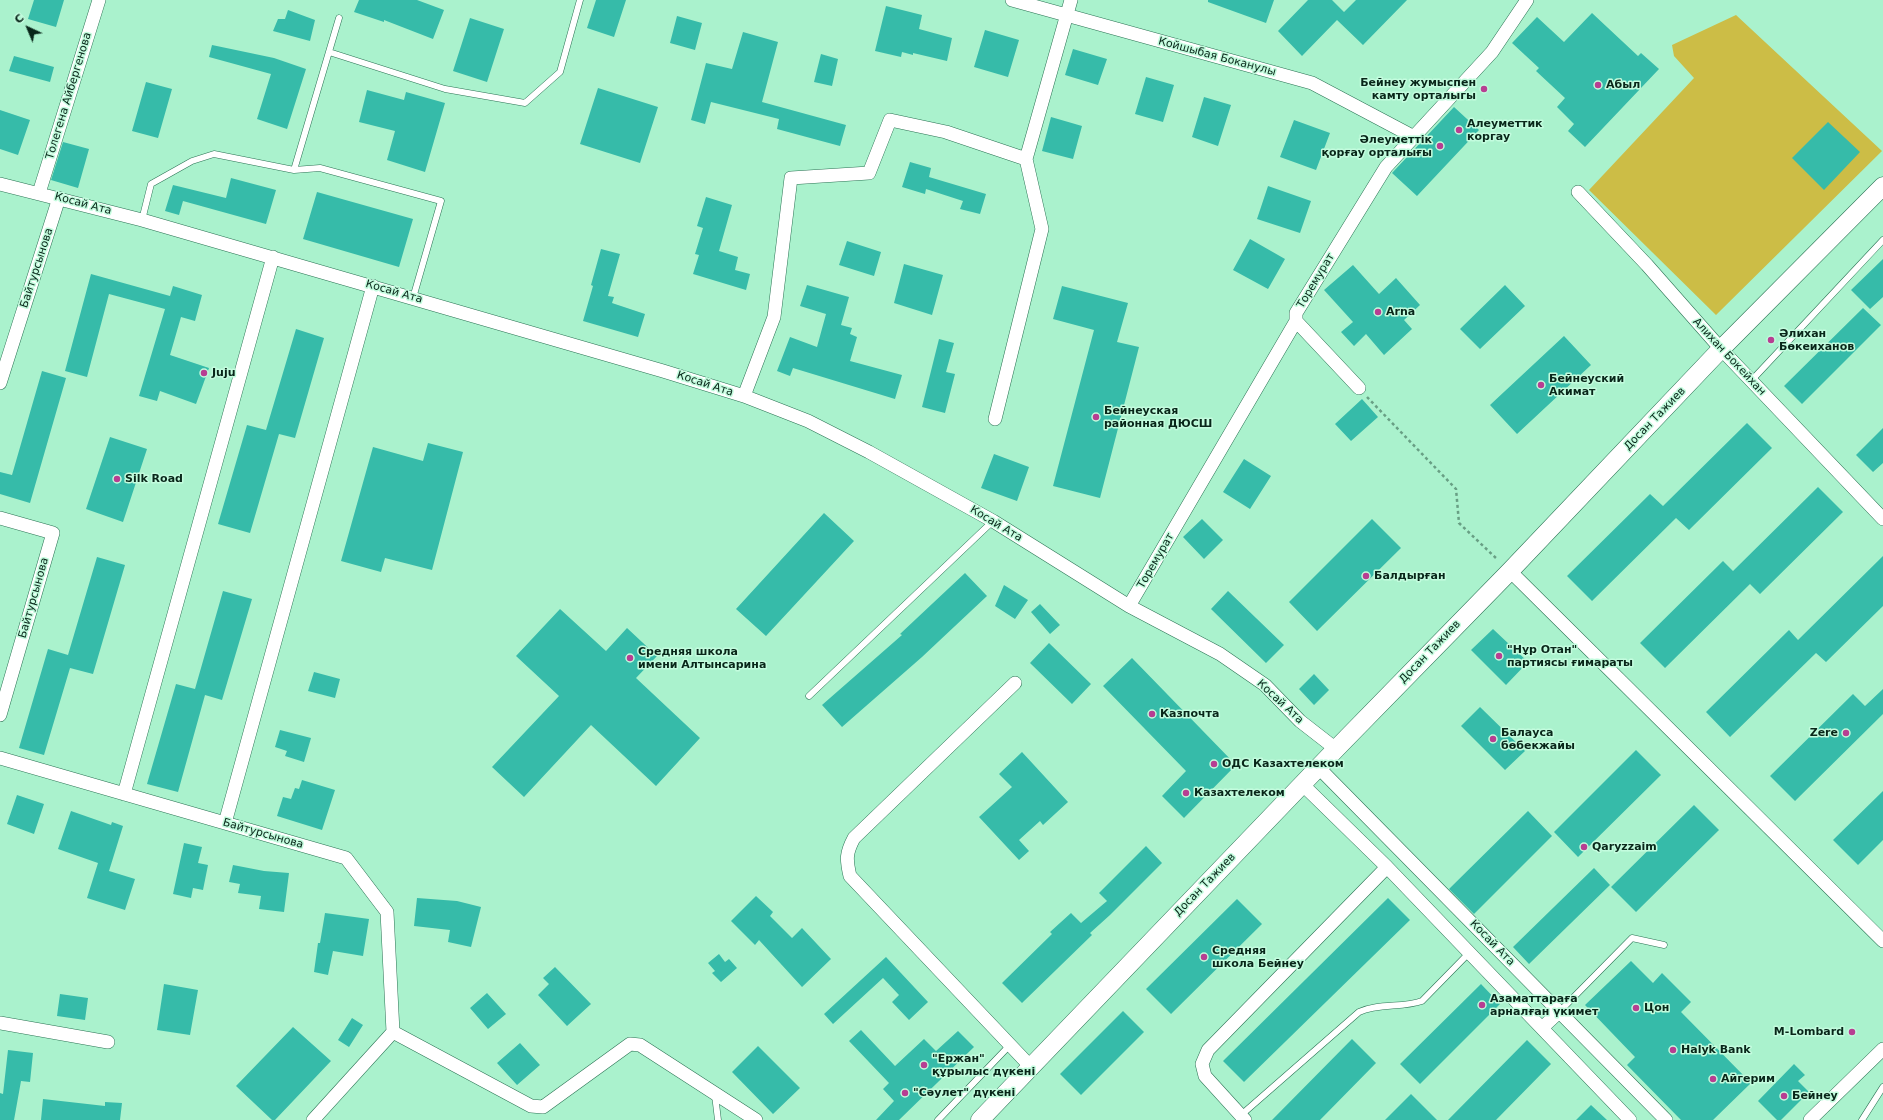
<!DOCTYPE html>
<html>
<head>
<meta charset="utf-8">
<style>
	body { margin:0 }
	#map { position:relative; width:1883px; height:1120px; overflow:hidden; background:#aaf2cd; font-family:"DejaVu Sans",sans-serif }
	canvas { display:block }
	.north { position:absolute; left:8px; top:8px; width:40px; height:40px; -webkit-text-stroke:3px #c3fcde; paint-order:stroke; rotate:316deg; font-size:11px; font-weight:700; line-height:16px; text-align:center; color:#082619 }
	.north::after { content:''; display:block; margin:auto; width:14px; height:18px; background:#082619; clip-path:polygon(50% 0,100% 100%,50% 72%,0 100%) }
</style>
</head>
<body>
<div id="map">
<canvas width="1883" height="1120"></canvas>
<div class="north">С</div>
</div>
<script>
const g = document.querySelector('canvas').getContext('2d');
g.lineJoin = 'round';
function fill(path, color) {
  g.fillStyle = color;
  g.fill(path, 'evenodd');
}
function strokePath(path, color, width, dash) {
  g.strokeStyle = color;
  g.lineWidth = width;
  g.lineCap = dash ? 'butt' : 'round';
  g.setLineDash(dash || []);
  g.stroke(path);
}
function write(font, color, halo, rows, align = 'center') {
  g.font = font + ' "DejaVu Sans",sans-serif';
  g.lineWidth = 3;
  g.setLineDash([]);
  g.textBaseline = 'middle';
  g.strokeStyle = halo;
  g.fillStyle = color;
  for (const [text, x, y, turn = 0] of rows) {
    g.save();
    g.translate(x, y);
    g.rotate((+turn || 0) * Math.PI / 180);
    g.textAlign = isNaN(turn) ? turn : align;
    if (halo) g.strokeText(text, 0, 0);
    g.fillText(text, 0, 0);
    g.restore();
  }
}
fill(new Path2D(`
	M1736 15 1882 151 1716 315 1589 190 1694 78 1674 56 1672 45Z`), '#ccbd46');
fill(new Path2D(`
	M34 0H64L56 27 28 19Z
	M359 0H417L444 10 433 39 384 20V22L354 12Z
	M596 0H626L614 37 587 28Z
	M1208 0H1274L1266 23 1208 2Z
	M1308 0H1332L1344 12 1356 0H1407L1363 45 1337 20 1302 56 1278 31Z
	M886 6 922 15 919 29 952 38 947 61 913 53V55L902 52 901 57 875 51Z
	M288 10 315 20 310 41 273 31 278 19H285Z
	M1592 13 1638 56 1641 53 1659 69 1585 147 1568 131 1574 124 1557 107 1565 98 1536 71 1539 68 1512 43 1537 17 1564 42Z
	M677 16 702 23 695 50 670 43Z
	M470 18 504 29 487 82 453 71Z
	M985 30 1019 40 1008 77 974 67Z
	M743 32 778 42 762 102 846 125 840 146 777 129 779 119 711 102 705 124 691 120 706 63 732 69Z
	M212 45 274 58 306 69 287 129 257 119 271 74 209 57Z
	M1073 49 1107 59 1098 85 1065 75Z
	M821 54 838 59 832 86 814 82Z
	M14 56 54 67 50 82 9 71Z
	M1146 77 1174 85 1163 122 1135 114Z
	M146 82 172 89 158 138 132 131Z
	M598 88 658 107 640 163 580 144Z
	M367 90 404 100 406 92 445 103 425 172 387 160 395 131 359 122Z
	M1204 97 1231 105 1218 146 1192 137Z
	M1454 107 1479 130 1417 196 1392 173Z
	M0 110 30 120 18 155 0 149Z
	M1051 117 1082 126 1073 159 1042 151Z
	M1294 120 1330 133 1316 170 1280 157Z
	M1828 122 1860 152 1824 190 1792 158Z
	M63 142 89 149 78 188 51 180Z
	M910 162 931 168 929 177 986 194 980 214 960 209 963 201 926 189 925 194 902 187Z
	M231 178 276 190 266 224 183 201 179 215 165 211 173 185 226 198Z
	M1268 186 1311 201 1300 233 1257 219Z
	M317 192 413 219 399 267 303 239Z
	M706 197 732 205 719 251 738 257 735 270 750 274 746 290 693 274 699 255 695 254 703 228 697 226Z
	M1250 239 1285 259 1268 289 1233 270Z
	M847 241 881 252 874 276 839 265Z
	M601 249 620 254 608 296 614 297 612 303 645 314 638 337 583 321 593 286 591 285Z
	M1883 259V297L1870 309 1851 290Z
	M904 264 943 275 932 315 894 303Z
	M1353 265 1379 294 1396 278 1420 305 1404 320 1412 329 1384 355 1366 334 1354 346 1341 332 1353 322 1324 290Z
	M91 274 170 296 173 286 202 295 195 321 181 317 170 355 209 368 196 404 160 391 157 401 139 396 165 309 109 294 87 377 65 371Z
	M807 285 849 297 841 325 852 328 850 334 857 337 850 361 902 375 895 399 793 368 790 376 777 371 790 337 817 347 826 314 800 306Z
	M1505 285 1525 306 1480 349 1460 329Z
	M1062 286 1128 303 1117 342 1139 347 1100 498 1053 486 1094 330 1053 319Z
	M1863 308 1881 325 1802 404 1784 386Z
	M296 329 324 338 295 438 279 434 250 533 218 524 247 425 266 430Z
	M1564 336 1591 365 1517 434 1490 405Z
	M939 339 954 343 946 372 955 374 945 413 922 407Z
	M42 371 66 378 30 503 0 494V472L12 475Z
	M1362 399 1378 417 1351 441 1335 424Z
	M1747 423 1772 448 1689 530 1676 518 1592 601 1567 576 1650 494 1663 506Z
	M1883 428V463L1873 472 1856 455Z
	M110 437 147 449 123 522 86 509Z
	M428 443 463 452 432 570 385 558 381 572 341 561 373 447 423 461Z
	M994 454 1029 467 1017 501 981 488Z
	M1244 459 1271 476 1250 509 1223 492Z
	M1818 487 1843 512 1760 594 1750 584 1665 668 1640 643 1723 561 1733 571Z
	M824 513 854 541 766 636 736 609Z
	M1202 519 1223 540 1204 559 1183 537Z
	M1372 519 1401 548 1317 631 1289 602Z
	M1883 556V606L1826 662 1816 653 1730 737 1706 712 1789 630 1798 640Z
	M97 557 125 565 93 674 70 668 44 755 19 748 48 649 68 655Z
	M965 573 987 596 922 657 842 727 822 705 902 635 900 634Z
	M1004 585 1028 600 1015 619 995 606Z
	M223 591 252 599 222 700 205 695 178 792 147 784 176 684 195 689Z
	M1228 591 1284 645 1266 663 1211 609Z
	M1040 604 1060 625 1050 634 1031 612Z
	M560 609 606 651 627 628 657 656 636 678 700 738 656 786 591 725 524 797 492 767 559 696 516 656Z
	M1493 629 1528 662 1506 685 1471 650Z
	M1049 643 1091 684 1072 704 1030 663Z
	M1132 658 1236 765 1184 818 1162 796 1186 771 1103 686Z
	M314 672 340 679 335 698 308 691Z
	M1314 674 1329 690 1314 705 1299 689Z
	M1883 689V714L1795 801 1770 776 1853 694 1865 706Z
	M1480 707 1525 751 1505 770 1461 726Z
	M280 730 311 738 304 762 285 756 287 751 275 747Z
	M1636 750 1661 775 1578 857 1554 832Z
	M1022 752 1068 802 1043 825 1040 821 1019 840 1029 851 1019 860 979 817 1012 787 999 774Z
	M302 780 335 790 322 830 277 816 283 797 291 799 295 788 299 789Z
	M1883 791V840L1858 865 1833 840Z
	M17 795 44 804 34 834 7 824Z
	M1694 805 1719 830 1636 912 1611 887Z
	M71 811 111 825 112 822 123 826 109 871 135 879 125 910 87 898 98 863 58 849Z
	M1528 811 1552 836 1474 914 1449 889Z
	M184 843 202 847 198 863 208 865 203 890 193 888 191 898 173 894Z
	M1146 846 1162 863 1110 915 1090 933 1092 935 1022 1003 1002 983 1052 934 1050 932 1071 913 1081 923 1107 901 1099 893Z
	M233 865 264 871 289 873 284 912 259 909 261 896 238 893 240 884 229 882Z
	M1594 868 1610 885 1529 964 1513 947Z
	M756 896 773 912 770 916 792 938 802 928 831 959 802 987 759 940 755 945 731 921Z
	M417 898 457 901 481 907 471 947 448 942 450 930 414 926Z
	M1388 898 1410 920 1244 1082 1223 1061Z
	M1237 899 1262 924 1171 1014 1146 989Z
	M325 913 369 919 363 956 333 951 328 975 314 972 318 943H320Z
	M719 954 725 962 729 959 737 968 721 982 712 973 715 971 708 963Z
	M886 957 928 1002 909 1020 892 1002 899 995 883 978 833 1024 824 1014Z
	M1631 961 1653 983 1662 973 1691 1002 1681 1012 1751 1083 1713 1120H1681L1627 1065 1635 1057 1585 1005Z
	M555 967 591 1004 567 1026 538 995 549 984 543 978Z
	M164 984 198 990 190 1035 157 1030Z
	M1481 984 1500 1004 1420 1084 1400 1064Z
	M487 993 506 1014 488 1029 470 1008Z
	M60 994 88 998 85 1020 57 1016Z
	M1123 1011 1144 1032 1081 1095 1060 1074Z
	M352 1018 363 1025 349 1047 338 1040Z
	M293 1027 331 1061 275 1120H272L236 1086Z
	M861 1030 895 1066 924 1039 936 1051 958 1031 974 1047 899 1120H876L894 1101 883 1089 889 1083 849 1041Z
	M1352 1039 1376 1063 1320 1120H1272Z
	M1527 1040 1551 1064 1496 1120H1448Z
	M520 1043 540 1065 517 1085 497 1063Z
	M758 1046 800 1088 773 1114 732 1072Z
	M8 1050 33 1053 30 1082 21 1081 14 1120H0V1093L3 1094Z
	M1794 1064 1805 1075 1798 1081 1809 1092 1781 1120H1777L1758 1101Z
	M1411 1094 1437 1120H1385Z
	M43 1099 105 1106V1102L122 1103 120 1120H41Z
	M1591 1105 1607 1120H1576Z`), '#36bba9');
const lane = new Path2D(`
	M329 52 445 89 525 103 560 72 580 0
	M294 170 339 18
	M142 220 151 184 192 161 214 154 294 170 320 168 441 201 413 298
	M1751 381 1883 240
	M809 696 993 521
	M1559 1012 1632 938 1664 945
	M715 1095 718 1120
	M1240 1116 1359 1012C1379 1003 1402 1008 1422 1001L1469 953
	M938 1120 1010 1045
	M1862 1120 1883 1087`);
const street = new Path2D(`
	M1012 0 1312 83 1414 137
	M1026 159 1071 0
	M0 184 142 220 663 371 744 396 808 421 869 452 993 521 1129 606 1220 654 1265 685 1300 721 1336 749
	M1578 192 1647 265 1721 349 1883 519
	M39 193 99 0
	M1296 321 1359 388
	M0 383 59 198
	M744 396 774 317 791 178 869 173 890 120 946 132 1026 159 1042 229 995 419
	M0 518 53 533 0 715
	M1510 571 1883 941
	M1129 606 1296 321V313L1386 167 1492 52 1527 0
	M1015 683 854 838C846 853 846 859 850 876L1031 1067
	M0 758 346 858 387 912 393 1032
	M1318 767 1666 1120
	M1302 784 1387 867 1630 1120
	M124 794 273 257
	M225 823 373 286
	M0 1023 108 1042
	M1542 1028 1559 1012
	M393 1032 531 1106 543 1107 630 1044 640 1045 756 1120
	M313 1120 393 1032
	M1245 1120 1205 1076 1202 1064 1208 1050 1387 867
	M1810 1120 1883 1049`);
const secondary = new Path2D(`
	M980 1120 1336 749 1510 571 1721 349 1883 186`);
strokePath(lane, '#2b7354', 7);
strokePath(street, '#2b7354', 14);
strokePath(secondary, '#2b7354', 19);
strokePath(new Path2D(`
	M1367 397 1456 489 1459 523 1498 560`), '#689f84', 2.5, [3, 3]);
strokePath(lane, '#fff', 6);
strokePath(street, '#fff', 13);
strokePath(secondary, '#fff', 18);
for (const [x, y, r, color] of [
	[1598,85,4,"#b73e92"],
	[1484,89,4,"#b73e92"],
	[1459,130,4,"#b73e92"],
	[1440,146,4,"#b73e92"],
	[1378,312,4,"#b73e92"],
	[1771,340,4,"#b73e92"],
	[204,373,4,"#b73e92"],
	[1541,385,4,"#b73e92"],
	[1096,417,4,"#b73e92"],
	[117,479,4,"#b73e92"],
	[1366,576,4,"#b73e92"],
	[1499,656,4,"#b73e92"],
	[630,658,4,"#b73e92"],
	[1152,714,4,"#b73e92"],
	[1846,733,4,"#b73e92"],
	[1493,739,4,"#b73e92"],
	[1214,764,4,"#b73e92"],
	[1186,793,4,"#b73e92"],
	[1584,847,4,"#b73e92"],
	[1204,957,4,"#b73e92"],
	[1482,1005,4,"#b73e92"],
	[1636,1008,4,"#b73e92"],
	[1852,1032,4,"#b73e92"],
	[1673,1050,4,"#b73e92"],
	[924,1065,4,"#b73e92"],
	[1713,1079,4,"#b73e92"],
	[905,1093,4,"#b73e92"],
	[1784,1096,4,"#b73e92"]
]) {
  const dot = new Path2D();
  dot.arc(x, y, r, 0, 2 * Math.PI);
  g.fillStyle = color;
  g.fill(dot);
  strokePath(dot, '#c3fcde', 1.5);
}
write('11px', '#082619', '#c3fcde', [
	["Койшыбая Боканулы",1217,57,15],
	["Толегена Айбергенова",69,96,-73],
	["Косай Ата",83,204,15],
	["Байтурсынова",37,268,-72],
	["Торемурат",1316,281,-59],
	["Косай Ата",394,292,16],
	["Алихан Бокейхан",1729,357,47],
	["Косай Ата",705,384,18],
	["Досан Тажиев",1655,419,-46],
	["Косай Ата",996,524,31],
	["Торемурат",1156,561,-60],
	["Байтурсынова",34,598,-74],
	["Досан Тажиев",1430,652,-46],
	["Косай Ата",1280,702,43],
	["Байтурсынова",263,834,16],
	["Досан Тажиев",1205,885,-46],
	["Косай Ата",1492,943,46]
]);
write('bold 11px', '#082619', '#c3fcde', [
	["Бейнеу жумыспен",1476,83,"right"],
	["камту орталыгы",1476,96,"right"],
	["Абыл",1606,85],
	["Алеуметтик",1467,124],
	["коргау",1467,137],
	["Әлеуметтік",1432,140,"right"],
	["қорғау орталығы",1432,153,"right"],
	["Arna",1386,312],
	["Әлихан",1779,334],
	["Бөкеиханов",1779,347],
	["Juju",212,373],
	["Бейнеуский",1549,379],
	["Акимат",1549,392],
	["Бейнеуская",1104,411],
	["районная ДЮСШ",1104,424],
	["Silk Road",125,479],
	["Балдырған",1374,576],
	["\"Нұр Отан\"",1507,650],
	["партиясы ғимараты",1507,663],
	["Средняя школа",638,652],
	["имени Алтынсарина",638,665],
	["Казпочта",1160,714],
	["Балауса",1501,733],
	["бөбекжайы",1501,746],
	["Zere",1838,733,"right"],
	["ОДС Казахтелеком",1222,764],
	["Казахтелеком",1194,793],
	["Qaryzzaim",1592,847],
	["Средняя",1212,951],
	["школа Бейнеу",1212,964],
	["Азаматтараға",1490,999],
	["арналған үкимет",1490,1012],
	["Цон",1644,1008],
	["M-Lombard",1844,1032,"right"],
	["Halyk Bank",1681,1050],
	["\"Ержан\"",932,1059],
	["құрылыс дүкені",932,1072],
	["Айгерим",1721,1079],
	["\"Сәулет\" дүкені",913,1093],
	["Бейнеу",1792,1096]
], 'left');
</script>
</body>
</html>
